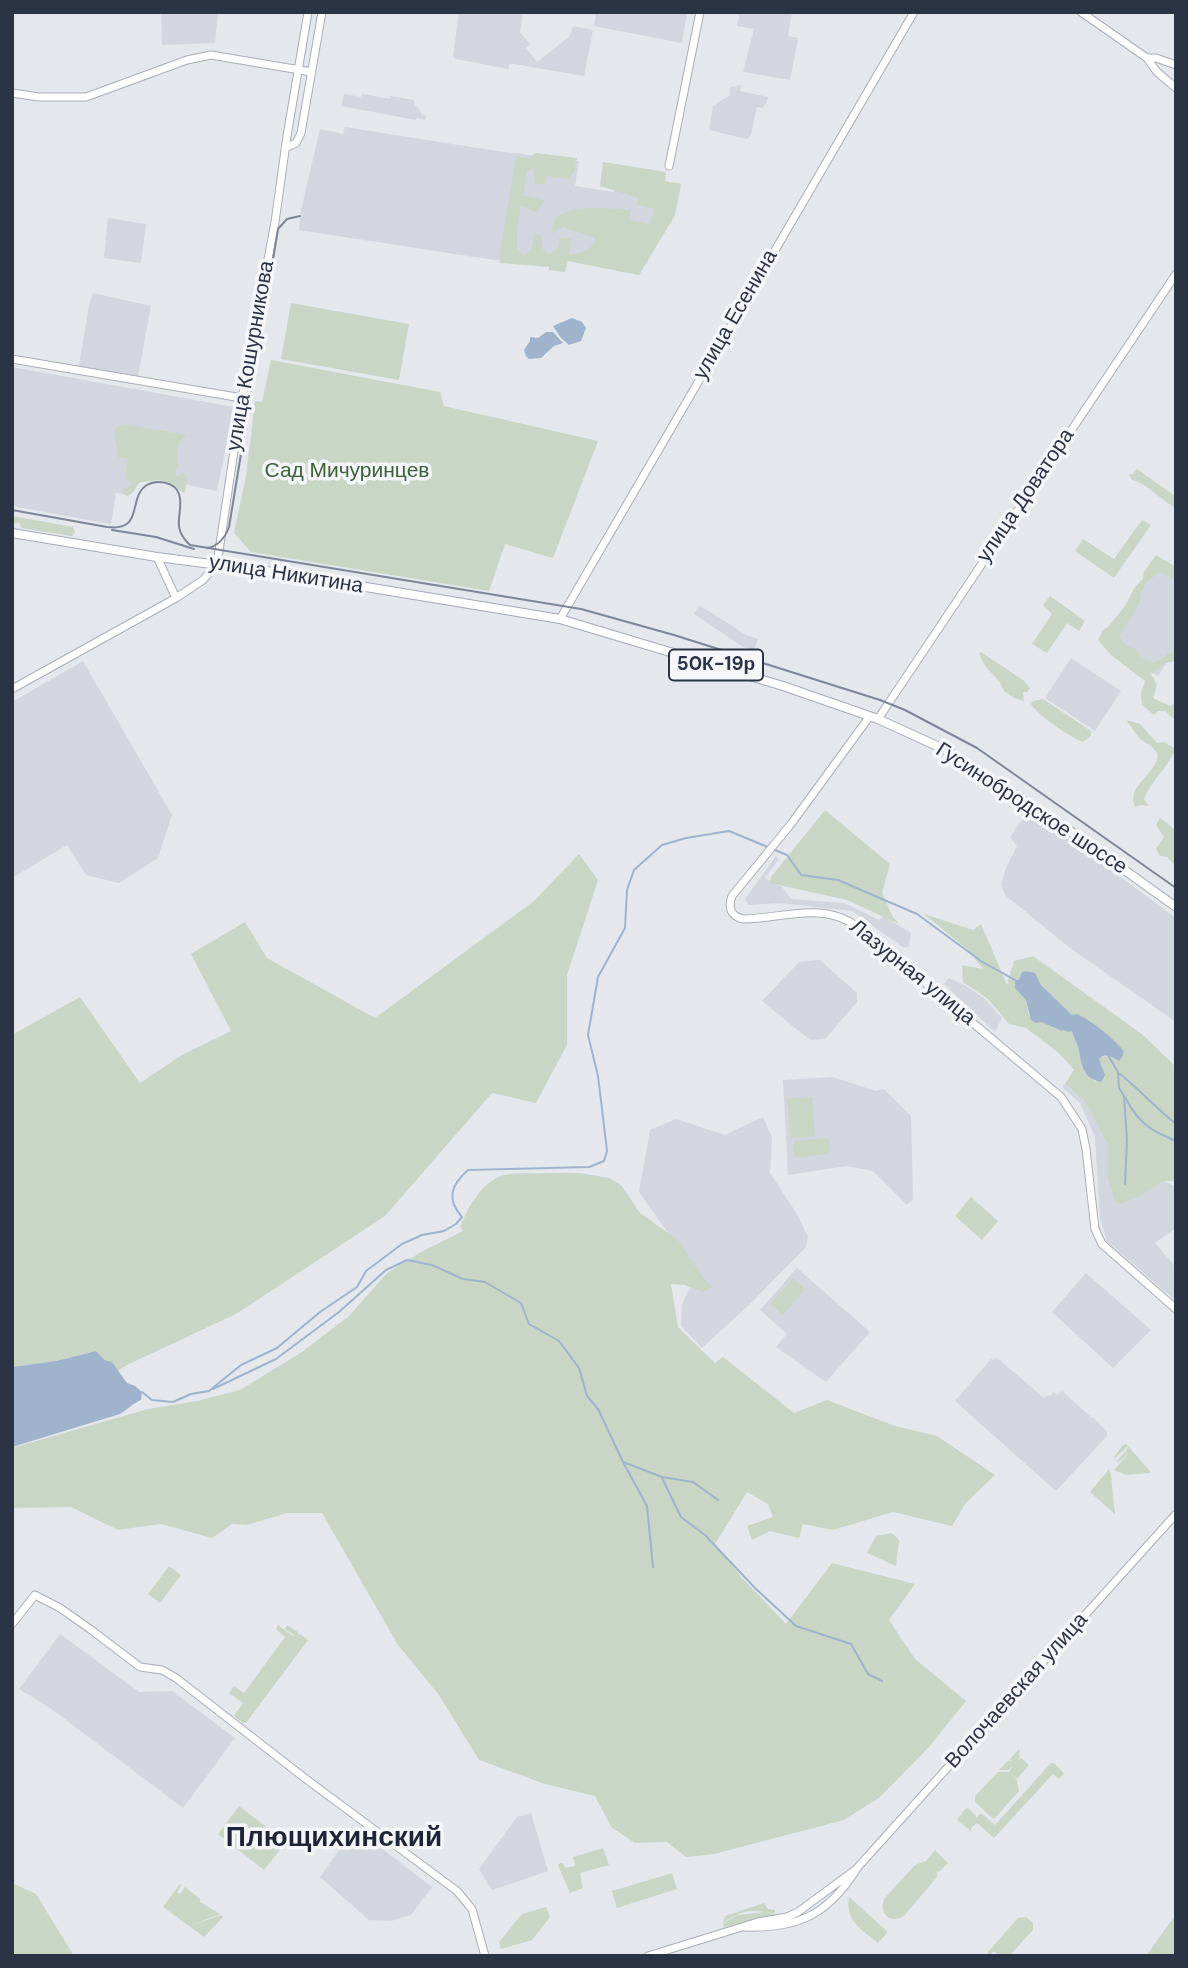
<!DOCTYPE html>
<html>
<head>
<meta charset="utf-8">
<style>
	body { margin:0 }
	#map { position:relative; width:1188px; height:1968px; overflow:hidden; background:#e4e7ec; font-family:"DM Sans",sans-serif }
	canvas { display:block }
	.frame { position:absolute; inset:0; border:14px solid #2b3445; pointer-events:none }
</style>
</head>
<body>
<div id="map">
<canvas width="1188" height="1968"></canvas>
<div class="frame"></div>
</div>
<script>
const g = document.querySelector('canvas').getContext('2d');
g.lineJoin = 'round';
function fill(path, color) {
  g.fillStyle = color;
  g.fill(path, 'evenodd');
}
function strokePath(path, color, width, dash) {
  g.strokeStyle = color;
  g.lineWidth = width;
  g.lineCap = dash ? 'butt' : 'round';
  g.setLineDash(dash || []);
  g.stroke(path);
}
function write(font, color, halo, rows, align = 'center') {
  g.font = font + ' "DM Sans",sans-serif';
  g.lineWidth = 7;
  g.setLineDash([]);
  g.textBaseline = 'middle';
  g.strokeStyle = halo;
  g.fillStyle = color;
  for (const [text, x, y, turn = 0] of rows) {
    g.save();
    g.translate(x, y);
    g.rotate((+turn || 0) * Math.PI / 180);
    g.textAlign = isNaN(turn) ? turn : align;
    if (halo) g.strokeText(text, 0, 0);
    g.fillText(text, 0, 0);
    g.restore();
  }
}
fill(new Path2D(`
	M161 12H218L215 43 162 45Z
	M459 12H523L520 32 530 44 526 48 537 62 570 36 573 26 593 30 584 76 515 64H509V69L456 59 453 56Z
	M596 12H687L682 43 594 26Z
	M740 12H792L788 36 798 38 790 80 743 72 754 29 737 26Z
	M741 85 740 91 768 97 766 104 764 105 763 108 757 107 751 134 747 139 709 130 713 106 730 95V87Z
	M344 94 361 97 362 94 390 99V96L414 100V106L418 107 422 115 426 116 425 120 417 118 416 120 341 106Z
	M345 127 490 150 579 161 575 186 614 192 618 173 681 184 675 215 639 275 568 261 507 262 299 230 301 210 320 129 343 134Z
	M108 218 146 224 141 263 104 258Z
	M93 293 151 306 138 376 79 366 89 305Z
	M12 367 234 407 217 491 159 479 138 482 130 495 116 493 111 524 12 506Z
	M1157 558 1176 570V655L1169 659 1158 676 1105 638Z
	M699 605 746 635 758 639 754 650 743 647 694 614Z
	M1071 658 1121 691 1095 731 1045 698Z
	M83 661 172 815 158 858 119 883 86 875 67 845 12 878V702Z
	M1029 810 1176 918V1022L1070 948 1005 895 1001 884 1007 866 1017 846 1010 837Z
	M776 856 779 859 765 878 782 887 791 899 844 903 879 920 883 916 911 933 909 946 904 948 852 911 781 903 748 905 745 899Z
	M820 960 857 993V1002L825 1039 810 1040 762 1001 799 962Z
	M949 978 966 986 985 999 1002 1018 995 1032 944 984Z
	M832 1077 876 1091 884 1089 911 1116 913 1199 907 1205 873 1171 847 1166 788 1175 783 1080Z
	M1065 1084 1083 1099 1108 1145V1178L1141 1196 1164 1181 1176 1187V1228L1155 1243 1176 1267 1175 1300 1107 1241 1100 1217 1095 1137 1080 1103 1062 1087Z
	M763 1117 772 1138 770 1173 797 1214 808 1237 806 1247 749 1305 702 1348 681 1326 682 1304 697 1274 639 1192 650 1130 676 1119 725 1135Z
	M797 1268 870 1332 826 1382 776 1347 787 1334 760 1310Z
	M1086 1273 1151 1330 1113 1368 1052 1312Z
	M996 1357 1044 1398 1048 1395 1050 1396 1054 1392 1057 1395 1062 1391 1092 1418 1093 1417 1107 1432V1436L1056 1491 955 1401 991 1359 993 1360Z
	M60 1634 139 1692 172 1691 235 1738 183 1808 50 1708 19 1689Z
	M531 1813 548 1871 492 1890 479 1869 517 1817Z
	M355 1828 432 1887 411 1915 391 1921 369 1920 320 1877Z`), '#d2d6de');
fill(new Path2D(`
	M535 153 577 158 574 172 568 179 546 176 545 184H534V167L527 172 523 196 545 200 537 212 521 206 517 227V248L524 256 532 247 534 232 541 236 543 250 549 254 558 248 560 238H571L569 254C580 254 593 251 595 238L563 227 551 234 556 217C577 203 605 209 630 210V220L650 224 654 209 637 205 639 198 600 186 603 162 666 172 665 181 681 184 675 215 639 275 568 261 565 272 549 270V267L500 263V252L516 157 530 158Z
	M291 303 409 324 399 380 281 359Z
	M271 360 440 392 444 406 598 441 553 558 505 544 489 591 251 552 234 533 246 476 255 401 262 402Z
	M122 424 187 435C171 445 182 459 175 473L177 477 184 473 187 477 185 493C179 491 176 486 170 483 159 478 150 481 139 483L134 491 128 496 123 494 124 488 129 487 133 483 125 478 128 459 118 457C117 447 114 438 115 429Z
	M1137 469 1175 496 1176 508C1163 502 1144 481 1132 480L1129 474H1133Z
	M12 516 73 527 75 532 72 536 22 528 18 522 12 525Z
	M1142 520 1151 525 1114 578 1075 551 1083 539 1114 559Z
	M1156 555 1176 567V580L1160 572 1145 583 1141 593 1140 603 1119 637 1126 646 1136 649 1140 656 1154 663 1162 659 1167 654 1176 651V661L1165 663 1160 666V670H1156L1151 674 1157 685 1153 698 1170 706 1173 704 1176 705V729L1175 720 1165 711H1158L1154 715 1142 705 1141 694 1145 681 1111 655 1098 640 1103 630 1109 626 1125 606 1135 587 1143 579 1144 572Z
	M1050 596 1085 621 1079 631 1067 623 1047 653 1032 644 1052 614 1043 605Z
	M981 652 1023 680 1030 688 1027 692H1023L1024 701 1014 698 1004 691 999 681 985 666 979 654Z
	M1043 699 1091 731V736L1083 742C1070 737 1037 715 1031 704L1033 701Z
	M1126 720 1140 724 1157 743 1164 742 1176 749V754H1173C1165 770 1151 782 1144 799L1149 806 1142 805 1135 807C1126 784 1157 775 1158 754L1151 746 1140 739Z
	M825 810 890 864 882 893 893 917 899 924 847 900 770 883 771 877Z
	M1160 818 1176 830V863L1174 864 1167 857 1160 856 1156 849 1164 837 1156 825Z
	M579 854 598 880 567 975V1045L536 1103 492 1093 385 1216 236 1314 129 1364 117 1371 112 1362 105 1360 96 1351 56 1361 12 1367V1035L80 997 140 1083 182 1055 231 1031 191 954 245 922 267 958 375 1018 534 901Z
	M924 914 973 930 981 924 1007 985 1014 961 1033 956 1143 1035 1176 1067V1181H1164L1141 1196 1120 1204 1115 1201 1108 1178V1145L1083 1099 1065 1084 1074 1070 1059 1053 1026 1028 1009 1024 988 999 963 982 962 965 983 969 967 949ZM1036 978 1051 996 1072 1015 1089 1020 1114 1040 1123 1051V1054L1101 1057 1099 1059 1102 1067 1096 1082C1079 1068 1084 1065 1078 1047 1076 1041 1073 1036 1072 1031L1056 1029 1029 1015 1026 1000 1015 987V981Z
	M812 1097 815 1136 791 1138 787 1099Z
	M827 1138 829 1141 830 1152 828 1154 798 1157 794 1156 793 1145 795 1141Z
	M545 1173H580L609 1178 621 1185 640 1213 678 1240 705 1280 713 1287 702 1292 685 1285 671 1284 678 1327 715 1363 723 1357 794 1413 827 1400 895 1426 937 1436 995 1475 965 1504 952 1526 893 1512 833 1530 803 1524 799 1538 770 1531 752 1540 747 1526 773 1517 768 1504 747 1492 715 1544 742 1578 786 1624 832 1563 915 1584 889 1620 915 1659 966 1701 929 1747 880 1797 844 1820 714 1854 686 1857 667 1842 635 1843 611 1827 595 1796 545 1784 479 1760 439 1695 398 1645 322 1513H287L247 1525 232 1524 212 1538 161 1524 118 1530 71 1507 12 1508V1448L148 1409 197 1401 240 1390 302 1352 349 1316 387 1273 421 1252 463 1231 460 1227C468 1208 480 1184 501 1176 512 1172 533 1174 545 1173Z
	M971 1197 998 1221 982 1240 955 1216Z
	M793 1278 805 1289 783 1315 770 1304Z
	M1126 1444 1150 1471V1473L1126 1475 1114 1470 1129 1453 1117 1463V1461L1128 1448 1127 1447 1115 1458 1114 1457 1122 1446Z
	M1109 1469 1111 1475 1115 1514 1090 1492Z
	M892 1533 899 1540 896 1566 867 1553 876 1536Z
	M169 1566 181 1575 160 1603 148 1594Z
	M278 1625 293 1636 294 1635 285 1629 287 1625 299 1633 296 1637 300 1634 308 1640 246 1723H243L234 1716 243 1703 229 1693 234 1686 244 1693 285 1637 276 1629Z
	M1019 1749 1020 1757 1017 1761 1021 1758 1029 1765 1017 1779 1010 1773 1017 1780 1019 1791 994 1819 991 1817 975 1802V1796L998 1772H1009L1013 1766 1008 1770H999L1009 1760 1012 1762 1010 1759Z
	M1051 1763H1054L1064 1773 1059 1779 1053 1774 994 1838 977 1823 971 1828V1833L968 1828H967L957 1820 965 1809 968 1808 976 1816V1818L981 1813 995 1825Z
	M239 1806 286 1842 264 1870 218 1834Z
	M603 1848 609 1865 580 1873 583 1888 570 1893 558 1865 560 1863H563L565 1868 575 1866 573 1857Z
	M935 1850 948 1863 939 1872 937 1871V1877L904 1916C890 1924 879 1915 884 1899L915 1865 926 1861Z
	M672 1873 677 1889 617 1908 612 1891Z
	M12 1883 36 1894 74 1956H12Z
	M180 1884 181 1885 177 1893 180 1894 185 1887 200 1899V1902L220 1914 190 1926 221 1915 223 1917 204 1937 163 1907Z
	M849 1897 887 1931V1933L878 1943C861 1929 845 1921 849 1897Z
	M764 1903 768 1909 775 1910V1913H765L776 1914V1916L724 1927 723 1924 737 1915 765 1912C747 1909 737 1913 723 1923L725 1916Z
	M546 1907 550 1917 532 1940 501 1949 499 1942 522 1914Z
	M1176 1914V1956H1146Z
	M1026 1917 1033 1923V1930L1009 1956H999L994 1951 991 1954 992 1956 985 1955 988 1954 987 1953 1018 1918Z`), '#c9d6c5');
fill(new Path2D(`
	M572 318 582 322 586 328 581 341 569 345 561 338 553 326Z
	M546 332H553L563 343 554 346 541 358 529 359 526 356 524 350 530 341V337L538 338Z
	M1027 971 1035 973 1041 985 1072 1015 1077 1014C1094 1022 1111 1036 1124 1051L1122 1057 1119 1061C1112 1057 1105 1052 1099 1059L1105 1075 1101 1082C1081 1078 1082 1062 1078 1047 1076 1041 1073 1036 1072 1031L1068 1032 1064 1030 1062 1031 1041 1022 1036 1023 1031 1020 1026 1000 1015 988V980H1019L1022 972Z
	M96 1351 105 1360 112 1362 127 1383 135 1386 142 1392 141 1400C132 1404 128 1409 120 1414L12 1447V1367L56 1361Z`), '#9fb4cc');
strokePath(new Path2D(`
	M775 850 787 855 801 875 838 880 917 914 981 961 1015 980
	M1108 1055 1118 1072 1119 1088 1124 1096 1127 1140 1125 1184
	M1120 1074C1139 1089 1156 1108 1176 1124
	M1125 1097C1131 1109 1138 1120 1150 1128 1158 1134 1168 1136 1176 1142
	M213 1389 276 1359 339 1312 386 1270 407 1260 432 1265 463 1279 485 1282 521 1303 529 1324 559 1341 579 1368 587 1396 598 1409 623 1462 662 1477 693 1482 718 1500
	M142 1392 152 1400 173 1402 191 1394 209 1391 241 1365 277 1348 320 1312 357 1287 366 1271 402 1244 422 1235 444 1231 456 1224 462 1217C446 1199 451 1185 468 1170L589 1167 604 1161 607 1151 598 1076 588 1035 598 977 625 928 627 890 634 870 662 845 686 838 729 831 770 848
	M623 1462 647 1506 653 1567
	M662 1478 681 1517 705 1535 755 1588 796 1626 851 1644 868 1674 882 1681`), '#9fb4cc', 2);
const secondary = new Path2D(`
	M1081 12 1147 58 1157 72 1176 88
	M1147 58H1156L1176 65
	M12 93 39 97H86L187 60 211 55 312 72
	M285 148 296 143 301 133 322 12
	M669 166 700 12
	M12 359 242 398
	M157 557 176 598
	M560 619 914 12
	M12 689 176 598 203 580 217 564 242 398 275 222 287 136 308 12
	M870 716 791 824 732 896C728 907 730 916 743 919 779 919 817 903 850 922L904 965 1061 1097 1082 1129 1086 1149 1095 1229 1102 1244 1176 1309
	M878 719 1176 274
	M12 1624 35 1595 60 1608 90 1629 140 1667 162 1670 176 1678 306 1779 457 1891 472 1909 485 1956
	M744 1927C799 1929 829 1914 858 1867L1176 1514
	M648 1956 758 1922 787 1917 798 1912 855 1870`);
const primary = new Path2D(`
	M12 533 157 557 281 573 560 619 783 686 878 719 948 751 1073 833 1176 907`);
strokePath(secondary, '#a9aeb7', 9);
strokePath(primary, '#a3abb8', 10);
strokePath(secondary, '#fff', 7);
strokePath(primary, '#fff', 8);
strokePath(new Path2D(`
	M12 510 107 527C145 532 127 497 147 485 157 479 175 482 179 494 185 512 169 526 190 545L581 609 674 635 880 700 905 710 977 748 1176 888
	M112 530 156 537 194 549
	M207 548C219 546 225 538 229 527L278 229 287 219 300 216`), '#7d8696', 2);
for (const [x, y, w] of [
	[716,665,94]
]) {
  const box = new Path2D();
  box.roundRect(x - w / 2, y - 15.5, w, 31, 5);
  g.fillStyle = '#f4f6f9';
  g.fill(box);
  strokePath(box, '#2b3445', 2);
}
write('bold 19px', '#2b3445', null, [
	["50К-19р",716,665]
]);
write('21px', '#2b3445', '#f4f6f9', [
	["улица Есенина",736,315,-60],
	["улица Кошурникова",251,356,-80],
	["улица Доватора",1026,496,-56],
	["улица Никитина",286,575,9],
	["Гусинобродское шоссе",1031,809,33],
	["Лазурная улица",912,973,39],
	["Волочаевская улица",1017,1691,-48]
]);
write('21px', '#3f6138', '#f4f6f9', [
	["Сад Мичуринцев",347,471]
]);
write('bold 28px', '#1d2536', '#f4f6f9', [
	["Плющихинский",334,1839]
]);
</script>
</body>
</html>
